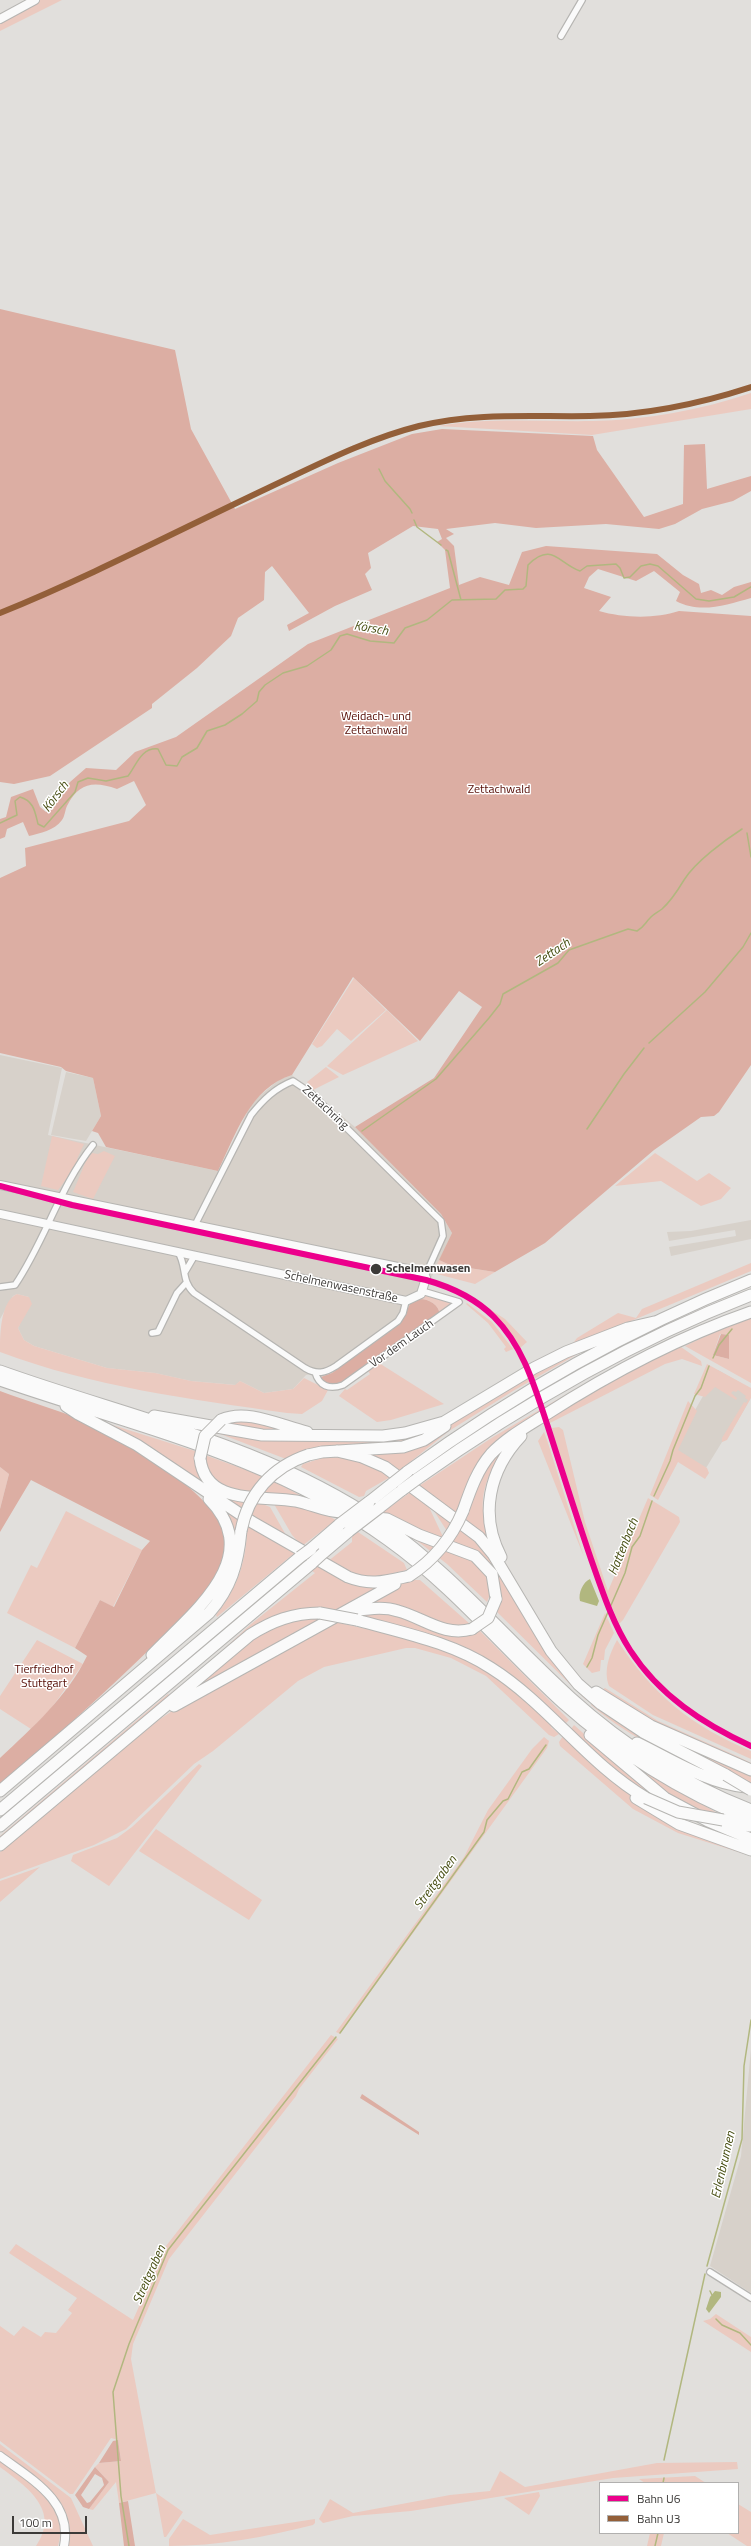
<!DOCTYPE html>
<html>
<head>
<meta charset="utf-8">
<style>
	body { margin:0 }
	#map { position:relative; width:751px; height:2546px; overflow:hidden; background:#e1dfdc; font-family:"Titillium Web",sans-serif }
	canvas { display:block }
	.legend { position:absolute; left:599px; top:2482px; width:140px; height:52px; box-sizing:border-box; background:#fff; border:1px solid #b1b0af; margin:0; padding:5px 7px; list-style:none; font-size:12px; color:#3c3a38 }
	.legend li { display:flex; align-items:center; gap:8px; height:20px }
	.legend b { width:20px; border:1px solid #b1b0af }
	.scale { position:absolute; left:12px; top:2516px; width:75px; height:18px; box-sizing:border-box; border:2px solid #3c3a38; border-top:0; padding-left:5px; font-size:12px; line-height:14px; white-space:nowrap; color:#3c3a38; -webkit-text-stroke:3px #fff; paint-order:stroke }
</style>
</head>
<body>
<div id="map">
<canvas width="751" height="2546"></canvas>
<ul class="legend">
<li><b style="height:5px;background:#ec008c"></b>Bahn U6</li>
<li><b style="height:5px;background:#935f39"></b>Bahn U3</li>
</ul>
<div class="scale">100 m</div>
</div>
<script>
const g = document.querySelector('canvas').getContext('2d');
g.lineJoin = 'round';
function fill(path, color) {
  g.fillStyle = color;
  g.fill(path, 'evenodd');
}
function strokePath(path, color, width, dash) {
  g.strokeStyle = color;
  g.lineWidth = width;
  g.lineCap = dash ? 'butt' : 'round';
  g.setLineDash(dash || []);
  g.stroke(path);
}
function write(font, color, halo, rows, align = 'center') {
  g.font = font + ' "Titillium Web",sans-serif';
  g.lineWidth = 3;
  g.setLineDash([]);
  g.textBaseline = 'middle';
  g.strokeStyle = halo;
  g.fillStyle = color;
  for (const [text, x, y, turn = 0] of rows) {
    g.save();
    g.translate(x, y);
    g.rotate((+turn || 0) * Math.PI / 180);
    g.textAlign = isNaN(turn) ? turn : align;
    if (halo) g.strokeText(text, 0, 0);
    g.fillText(text, 0, 0);
    g.restore();
  }
}
fill(new Path2D(`
	M0 1055 62 1068 48 1135 218 1171 252 1102 280 1079 292 1075 355 1127 441 1214 452 1233 423 1296 410 1304 400 1324 332 1373 321 1377 315 1373 306 1375 293 1389 264 1393 240 1381 236 1385 191 1381 155 1373 107 1368 34 1346 24 1340 18 1328 29 1297 17 1294 13 1296 0 1319Z
	M66 1072 93 1078 101 1116 86 1141 51 1135Z
	M751 1220V1239L671 1256 669 1247 736 1236 735 1230 669 1241 667 1232 691 1231Z
	M718 1370 751 1389 749 1401 727 1439 722 1442 706 1468 675 1456 687 1424Z
	M751 2049V2293L710 2266 741 2156Z`), '#d7d1ca');
fill(new Path2D(`
	M35 0H62L0 31V20Z
	M751 393V409L592 435 438 426C489 417 541 422 593 421 646 420 701 410 751 393Z
	M354 978 386 1010 351 1041 337 1029 322 1046 317 1048 312 1044Z
	M387 1010 418 1041 343 1075 327 1066Z
	M326 1067 339 1077 313 1090 307 1082Z
	M52 1136 84 1144 77 1159 80 1161 58 1190 41 1186Z
	M104 1151 115 1156 93 1199 73 1192 86 1161 92 1153 98 1154Z
	M655 1153 697 1181 709 1173 731 1188 721 1199 701 1206 661 1181 615 1186Z
	M439 1260 450 1265 495 1272 475 1284 433 1273Z
	M751 1263V1271L571 1346 577 1338 618 1313 636 1318 642 1309Z
	M17 1294 29 1297 32 1304 18 1328 24 1340 34 1346 107 1368 155 1373 191 1381 235 1385 240 1381 264 1393 293 1389 304 1378 328 1390 322 1401 302 1414 287 1413C190 1399 93 1387 0 1352 0 1335 0 1302 17 1294Z
	M424 1294 453 1303 440 1315C439 1304 428 1298 417 1299Z
	M467 1303 492 1322 513 1349 506 1352 504 1349 506 1347 488 1323 466 1304Z
	M482 1304 505 1319 527 1342 520 1348 510 1332Z
	M751 1318V1383L685 1346 729 1325ZM720 1334 729 1335V1359L713 1355Z
	M681 1347 701 1361 702 1366 682 1359 665 1364 550 1423 549 1418 636 1367Z
	M580 1350 581 1352 513 1391 449 1431 399 1471 363 1453 428 1439 525 1377Z
	M379 1363 444 1404 391 1420 377 1422 339 1396 345 1389 347 1390 370 1374 368 1371Z
	M707 1364 751 1388V1398L727 1440 722 1442V1438L744 1402 746 1403 748 1400 745 1398 746 1396 738 1390 736 1392 733 1391 731 1393 737 1398 736 1400 715 1387 705 1397 694 1394Z
	M596 1377 519 1425 462 1500 456 1512 419 1486 493 1437Z
	M688 1401 697 1411 678 1450 707 1468 709 1473 705 1479 678 1462 658 1500 650 1495Z
	M243 1418 299 1433 278 1434 223 1422Z
	M103 1422 195 1451V1462L204 1481 270 1507 287 1537Z
	M202 1427 253 1437 435 1428 412 1442 286 1459Z
	M559 1427 563 1430 585 1522 608 1591 648 1498 679 1517 680 1522 623 1620 619 1624 600 1578 554 1437 552 1428Z
	M544 1432 547 1440 584 1557 538 1441Z
	M506 1446C493 1464 481 1487 483 1510 484 1518 489 1532 488 1539L464 1518 486 1464Z
	M202 1454 263 1476 313 1502 237 1493 210 1479Z
	M339 1457 353 1459 392 1476 366 1491 364 1496 359 1497 301 1467 303 1464 322 1458Z
	M0 1467 9 1474 0 1509Z
	M412 1491 428 1505 445 1541 398 1522 382 1513Z
	M274 1504 313 1508 336 1520 302 1546 292 1535Z
	M220 1507 294 1550 383 1585 338 1611H294L186 1684 251 1624 315 1573 291 1556 217 1617 216 1615C236 1590 245 1566 247 1533L237 1530 234 1561 215 1601 187 1626Z
	M66 1511 142 1550 113 1607 100 1600 75 1648 7 1613 31 1565 37 1568Z
	M434 1511 476 1540 588 1698 586 1700 496 1611V1577L456 1545Z
	M358 1532 404 1563 407 1570 363 1580 327 1562 352 1542V1537Z
	M411 1536C438 1545 508 1562 487 1602L447 1564Z
	M406 1580H420L470 1624 458 1628 361 1605Z
	M365 1612 397 1613 436 1630H479L569 1720 565 1724 498 1668 359 1616Z
	M605 1613 614 1633 605 1650 604 1660H601L600 1671 592 1673 583 1664Z
	M308 1619H323L187 1694 254 1638 286 1622Z
	M336 1622C381 1633 434 1640 477 1665 505 1681 528 1704 552 1725L551 1727 559 1734 554 1737 549 1735 486 1676 451 1658 415 1648H406L324 1667 298 1681 213 1751 194 1764 126 1829 94 1845 0 1879V1852L157 1721 186 1702Z
	M37 1640 83 1664 50 1710 31 1729 0 1709V1696Z
	M617 1640C652 1694 691 1726 751 1751V1759L653 1715 609 1686C603 1670 610 1653 617 1640Z
	M605 1688 658 1721 739 1757 751 1763V1766L661 1727 602 1690Z
	M168 1694 171 1697 0 1841V1836Z
	M601 1699 751 1772V1785Z
	M593 1702 725 1779C677 1759 631 1739 591 1705Z
	M574 1725 661 1802 626 1780 570 1730Z
	M563 1736 641 1805 751 1853V1856L678 1833 633 1809 560 1746 559 1742Z
	M544 1737 549 1741 547 1748 340 2034 336 2032 464 1857 488 1810 532 1749Z
	M199 1764 202 1766 109 1886 71 1861 73 1855 117 1838 132 1827Z
	M635 1767 721 1815 691 1810 676 1801Z
	M156 1829 262 1900 249 1920 139 1851Z
	M40 1867 0 1902V1881Z
	M331 2035 338 2039 299 2089 296 2096 169 2259 133 2344 131 2359 156 2493 183 2512 166 2537H164L156 2493 119 2503 116 2482 93 2510 89 2509 109 2482 95 2467 99 2463 121 2461 118 2440 111 2438 73 2494H70L0 2441V2326L14 2336 23 2326 41 2337 45 2332 56 2333 72 2313 68 2310 77 2298 9 2253 16 2244 133 2320 166 2246Z
	M716 2314 751 2337V2352L703 2321 710 2319Z
	M0 2444 71 2498 93 2546H68C80 2500 31 2474 0 2452Z
	M0 2459C26 2479 72 2505 58 2546H36C61 2510 27 2487 0 2467Z
	M737 2462 738 2469 613 2478 411 2511 353 2516 323 2523 319 2519 330 2499 353 2513 450 2495 490 2491 500 2471 525 2487 657 2463Z
	M695 2476 706 2483H645L639 2479Z
	M539 2492 540 2496 529 2515 504 2498Z
	M738 2504 751 2512V2546H747L727 2533H738Z
	M183 2519 210 2535 315 2519V2523L313 2525C266 2537 217 2546 169 2546V2539Z
	M650 2533H664L661 2546H647Z`), '#ebcac0');
fill(new Path2D(`
	M0 309 175 350 191 429 235 509 338 463 412 434 442 429 593 436 597 450 644 517 683 504 684 445 705 444 707 489 751 476V491L733 501 702 509 675 524 659 529 606 524 536 528 495 523 446 529 454 534 446 538 454 546 459 585 480 577 509 585 522 552 546 546 657 554 683 575 699 584 701 593 711 590 722 595 734 587 751 582V598C726 605 700 614 676 601L680 592 654 571 636 581 598 569 589 577 584 588 611 597 599 611C623 618 655 619 679 611L751 616V1065L719 1112 714 1116 701 1117 654 1150 545 1243 495 1272 450 1265 439 1260 452 1233 441 1214 355 1127 434 1078 482 1007 459 991 420 1041 353 977 292 1075C250 1088 236 1134 218 1171L106 1147 98 1133 92 1131 101 1116 93 1078 66 1071 61 1067 0 1053V878L26 866 25 848 129 821 146 805 134 781 117 789C94 781 79 782 67 806 65 810 65 816 62 820 54 831 40 833 29 836L23 822 7 829 5 837 0 839V819L6 817 11 797 33 789 40 807 46 812 70 782 86 768 116 770 135 752 176 737 308 644 450 588 445 550 437 542 442 539 438 529 413 526 368 553 371 568 365 574 372 590 335 606 289 631 287 625 309 613 272 566 265 572 264 600 238 618 231 636 197 668 152 704V708L50 776 14 784 0 782Z
	M417 1299C428 1298 439 1304 440 1315L342 1383 330 1385 322 1383 321 1377 332 1373 400 1324 410 1304Z
	M721 1334 729 1335V1359L713 1355Z
	M0 1391C27 1401 55 1409 82 1420 120 1436 222 1497 227 1540 228 1553 223 1567 216 1578 203 1601 178 1622 159 1640 108 1690 55 1738 0 1784V1758C33 1727 67 1697 87 1656L75 1648 100 1600 114 1607 142 1550 150 1541 31 1480 0 1532V1509L9 1474 0 1467Z
	M362 2094 419 2132V2135L360 2098Z
	M118 2440 121 2461 99 2463 113 2441Z
	M95 2467 109 2482 89 2509 83 2507 75 2495ZM95 2474 102 2478 104 2485 90 2502 87 2503 81 2495Z
	M128 2501 135 2546H124L119 2503Z`), '#dcaea3');
fill(new Path2D(`
	M590 1579 599 1601 597 1606 580 1601C578 1593 583 1582 590 1579Z
	M715 2291 721 2292V2297L709 2313 706 2309 710 2297Z`), '#b1b77f');
strokePath(new Path2D(`
	M379 469 385 481 410 509 412 513
	M414 520 417 527 441 545
	M446 550 448 551 461 600
	M0 823 17 815 15 801 20 797C34 801 35 812 38 824L44 827 75 792 78 782 88 778 106 781 128 776C136 766 141 747 158 749L166 765 177 766 182 757 197 748 207 731 225 725 242 714 257 701 259 692 265 685 283 673 307 666 331 650 340 636 347 634 370 641 394 643 405 628 427 620 452 600 496 599 505 590 523 589 526 586 528 565C552 541 559 564 580 571L587 566 616 564 620 568 624 578 630 577 641 566 650 564 658 566 696 599 709 601 734 597 751 587
	M747 833 751 857
	M649 1043 705 992 743 947 751 933
	M587 1129 624 1074 644 1048
	M362 1131 436 1079 489 1018 500 1004 503 994 558 963 569 950 628 929 637 931C644 927 645 923 650 918 653 914 658 912 662 909 671 901 678 890 684 880 695 862 725 840 742 829
	M713 1358 719 1345 732 1329
	M654 1496 670 1461 673 1450 695 1396 701 1388 709 1366
	M587 1667 592 1658 598 1635 625 1573 632 1547 640 1536 652 1501
	M340 2033 484 1832 487 1820 503 1801 508 1799 522 1772 529 1769 546 1745
	M707 2266 742 2139 744 2066 751 2020
	M710 2291 712 2295
	M716 2319 722 2325 740 2333 751 2345
	M664 2460 705 2274
	M663 2483 664 2478
	M129 2546 121 2496 113 2392 129 2344 168 2250 336 2037
	M655 2546 658 2533`), '#b1b77f', 1.5);
const street = new Path2D(`
	M561 36 582 0
	M195 1225 251 1115C263 1100 275 1088 293 1081L311 1093 441 1221 443 1236 426 1274
	M178 1252C187 1266 181 1281 194 1293L305 1368C317 1375 325 1373 336 1366L398 1321 403 1313 406 1301
	M185 1272 195 1255
	M0 1287 15 1285C45 1241 60 1186 93 1145
	M152 1333 158 1332 177 1293 186 1283
	M315 1372C319 1386 329 1390 343 1385L459 1302 422 1291
	M710 2272 751 2298`);
const secondary = new Path2D(`
	M0 19 35 0
	M0 1185 422 1272 426 1278 421 1294 406 1301 0 1214
	M0 2456C31 2479 73 2501 64 2546`);
const highway = new Path2D(`
	M0 1371C131 1418 265 1444 382 1524 453 1574 507 1640 571 1698 624 1746 685 1784 751 1810
	M0 1380C133 1426 272 1456 388 1540 454 1587 504 1649 563 1703 619 1753 682 1792 751 1820
	M66 1406 78 1414 137 1445 252 1522 348 1577C371 1586 386 1581 409 1576
	M154 1416 262 1435 383 1436 405 1433 444 1422 534 1368 566 1352 628 1328 654 1322
	M221 1420C247 1408 281 1426 307 1432
	M337 1451 362 1457 385 1467 479 1537 493 1554 551 1651 578 1684 601 1704 643 1732 726 1775
	M308 1455 322 1452 403 1447 424 1440 445 1426
	M200 1458C205 1506 261 1495 296 1501 312 1504 328 1513 344 1512
	M407 1472C514 1394 628 1329 751 1280
	M417 1479C521 1405 632 1341 751 1295
	M369 1502 393 1483
	M379 1508 402 1490
	M463 1511C470 1491 477 1470 491 1454 506 1438 526 1427 545 1415 609 1374 679 1337 751 1312
	M376 1518 387 1519 419 1535 475 1556 492 1574 496 1599
	M311 1549 340 1524
	M323 1553 349 1531
	M501 1557C479 1515 489 1470 521 1436
	M349 1612C365 1609 383 1606 398 1611 424 1618 444 1637 472 1629
	M357 1620C403 1633 451 1642 491 1668 548 1704 588 1764 646 1798
	M152 1655C192 1613 267 1558 209 1499
	M596 1692 651 1726 751 1770
	M174 1706 395 1584
	M590 1735 665 1798 708 1821 751 1839
	M637 1743C672 1760 707 1783 746 1787
	M0 1791 209 1613C231 1588 238 1564 241 1531
	M636 1798 679 1824 751 1850
	M0 1810 300 1557
	M723 1820 749 1826
	M0 1826 312 1563
	M0 1845 250 1635C272 1621 293 1613 320 1613`);
strokePath(street, '#b6b5b2', 8);
strokePath(secondary, '#b6b5b2', 10);
strokePath(highway, '#b6b5b2', 13);
strokePath(street, '#fafafa', 5.5);
strokePath(secondary, '#fafafa', 8);
strokePath(highway, '#fafafa', 11);
const highwayBridge = new Path2D(`
	M200 1458 205 1436 221 1420
	M393 1483 407 1472
	M402 1490 417 1479
	M340 1524 369 1502
	M241 1531C248 1494 272 1467 308 1455
	M349 1531 379 1508
	M300 1557 311 1549
	M312 1563 323 1553
	M409 1576C434 1560 452 1537 463 1511
	M320 1613 357 1620
	M472 1629 488 1618 496 1599
	M726 1775 751 1790
	M646 1798 678 1812 723 1820`);
strokePath(highwayBridge, '#b6b5b2', 13, []);
strokePath(highwayBridge, '#fafafa', 11);
strokePath(new Path2D(`
	M0 1186 72 1205 426 1280C451 1287 475 1298 494 1317 524 1347 535 1388 548 1427 562 1471 576 1515 591 1559 602 1590 612 1622 630 1650 659 1695 703 1724 751 1746`), '#ec008c', 6);
strokePath(new Path2D(`
	M0 613C91 576 179 530 268 488 317 465 367 439 419 426 476 412 533 417 590 416 645 415 699 404 751 387`), '#935f39', 6);
for (const [x, y, r, color] of [
	[376,1269,6,"#3c3a38"]
]) {
  const dot = new Path2D();
  dot.arc(x, y, r, 0, 2 * Math.PI);
  g.fillStyle = color;
  g.fill(dot);
  strokePath(dot, '#fff', 1.5);
}
write('12px', '#530900', '#fff', [
	["Weidach- und",376,717],
	["Zettachwald",376,731],
	["Zettachwald",499,790],
	["Tierfriedhof",44,1670],
	["Stuttgart",44,1684]
]);
write('12px', '#3c3a38', '#fff', [
	["Zettachring",325,1108,43],
	["Schelmenwasenstraße",341,1287,12],
	["Vor dem Lauch",402,1344,-35]
]);
write('bold 12px', '#3c3a38', '#fff', [
	["Schelmenwasen",386,1269]
], 'left');
write('italic 13px', '#495015', '#fff', [
	["Körsch",371,629,10],
	["Körsch",56,797,-53],
	["Zettach",553,953,-34],
	["Hattenbach",624,1547,-68],
	["Streitgraben",436,1883,-54],
	["Erlenbrunnen",724,2165,-77],
	["Streitgraben",150,2275,-66]
]);
</script>
</body>
</html>
